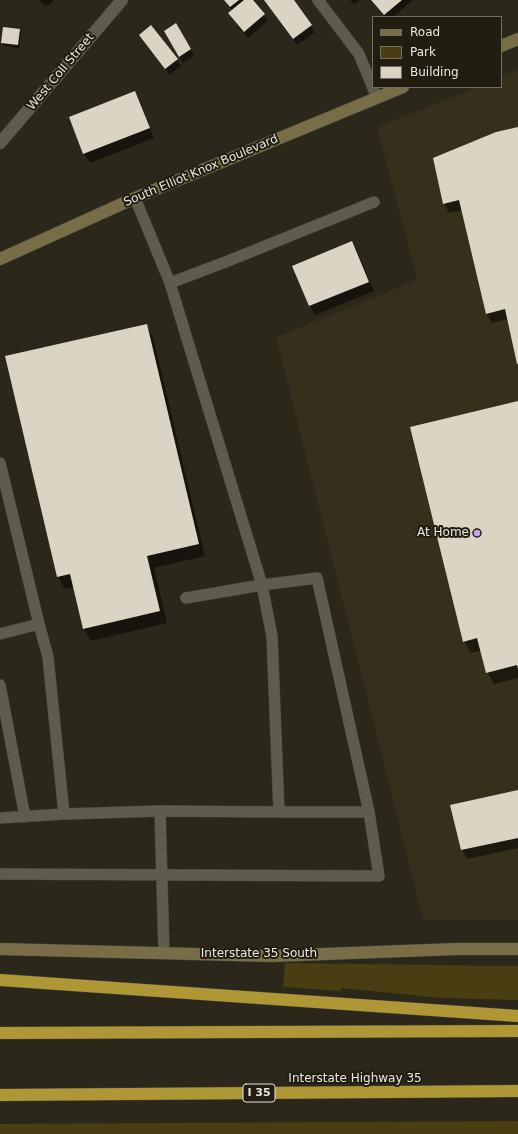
<!DOCTYPE html>
<html>
<head>
<meta charset="utf-8">
<style>
	body { margin:0 }
	#map { position:relative; width:518px; height:1134px; overflow:hidden; background:#2b271a; font-family:"DejaVu Sans",sans-serif }
	canvas { display:block }
	.legend { position:absolute; left:372px; top:16px; width:130px; height:72px; box-sizing:border-box; background:#211e11; border:1px solid #716e63; margin:0; padding:5px 7px; list-style:none; font-size:12px; color:#e9e7df }
	.legend li { display:flex; align-items:center; gap:8px; height:20px }
	.legend b { width:20px; border:1px solid #716e63 }
</style>
</head>
<body>
<div id="map">
<canvas width="518" height="1134"></canvas>
<ul class="legend">
<li><b style="height:5px;background:#776d46"></b>Road</li>
<li><b style="height:11px;background:#493e11"></b>Park</li>
<li><b style="height:11px;background:#d9d4c4"></b>Building</li>
</ul>
</div>
<script>
const g = document.querySelector('canvas').getContext('2d');
g.lineJoin = 'round';
function fill(path, color) {
  g.fillStyle = color;
  g.fill(path, 'evenodd');
}
function strokePath(path, color, width, dash) {
  g.strokeStyle = color;
  g.lineWidth = width;
  g.lineCap = dash ? 'butt' : 'round';
  g.setLineDash(dash || []);
  g.stroke(path);
}
function write(font, color, halo, rows, align = 'center') {
  g.font = font + ' "DejaVu Sans",sans-serif';
  g.lineWidth = 4;
  g.setLineDash([]);
  g.textBaseline = 'middle';
  g.strokeStyle = halo;
  g.fillStyle = color;
  for (const [text, x, y, turn = 0] of rows) {
    g.save();
    g.translate(x, y);
    g.rotate((+turn || 0) * Math.PI / 180);
    g.textAlign = isNaN(turn) ? turn : align;
    if (halo) g.strokeText(text, 0, 0);
    g.fillText(text, 0, 0);
    g.restore();
  }
}
fill(new Path2D(`
	M518 70V920H423L276 337 417 280 377 127 477 87H501V77Z`), '#352f1c');
fill(new Path2D(`
	M285 963 518 966V1000L441 998 341 988V991L283 987Z
	M518 1121V1134H0V1124Z`), '#493e11');
fill(new Path2D(`
	M39 0H54L46 7Z
	M223 0H252L268 21 248 38 233 20 229 14 233 11Z
	M264 0H293L315 32 297 45Z
	M350 0H360L354 5Z
	M370 0H413L393 17H385Z
	M176 25 194 56 183 63 165 31Z
	M151 26 181 66 170 75 140 36Z
	M19 30 21 33 19 48 4 46 2 43Z
	M135 93 140 102 154 138 90 163 84 154 70 118Z
	M518 128V362L508 319 492 323 486 313 462 210 449 213 444 203Z
	M352 242 357 251 374 291 315 315 310 306 293 266Z
	M146 325 153 337 205 556 154 568 167 623 91 641 84 629 74 587 65 589 58 577 6 357Z
	M518 402V678L494 684 487 672 481 651 471 653 464 641Z
	M518 791V848L467 859 462 850 452 806Z`), '#0007');
fill(new Path2D(`
	M224 0H239L230 7Z
	M244 0H253L265 14 244 32 228 13Z
	M264 0H294L312 25 293 39Z
	M371 0H402L384 15Z
	M176 23 191 49 179 57 164 31Z
	M151 25 178 59 165 69 139 35Z
	M3 27 20 29 18 45 1 43Z
	M135 91 150 128 83 154 69 117Z
	M518 127V364H517L505 309 486 314 459 200 443 204 433 158 496 132Z
	M352 241 369 282 309 306 292 266Z
	M147 324 199 544 147 556 160 611 83 629 70 574 57 577 5 356Z
	M518 401V669L517 665 486 673 477 638 463 642 410 427Z
	M518 790V838L461 850 450 805Z`), '#d9d4c4');
const service = new Path2D(`
	M318 0 359 54 377 98
	M135 198 170 283 262 585 186 598
	M170 283 228 261 374 202
	M0 463 39 624
	M0 634 39 624 48 657 64 814
	M0 685 25 817
	M0 818 64 814 160 811
	M0 874 379 876 369 812
	M164 953 160 811 279 812H369L317 578 262 585 272 636 279 812`);
const minor = new Path2D(`
	M0 143 122 0`);
const secondary = new Path2D(`
	M501 46 518 39
	M0 259 135 198 403 87
	M0 949 272 956 456 949H518`);
const motorway = new Path2D(`
	M0 980 518 1016
	M0 1033 518 1031
	M0 1095 518 1091`);
strokePath(service, '#464439', 12);
strokePath(minor, '#464439', 13);
strokePath(secondary, '#464439', 13);
strokePath(motorway, '#464439', 13);
strokePath(service, '#5f5b4d', 11);
strokePath(minor, '#5f5b4d', 12);
strokePath(secondary, '#776d46', 12);
strokePath(motorway, '#af9736', 12);
for (const [x, y, r, color] of [
	[477,533,4,"#c7a6ef"]
]) {
  const dot = new Path2D();
  dot.arc(x, y, r, 0, 2 * Math.PI);
  g.fillStyle = color;
  g.fill(dot);
  strokePath(dot, '#211e11', 1.5);
}
for (const [x, y, w] of [
	[259,1093,32]
]) {
  const box = new Path2D();
  box.roundRect(x - w / 2, y - 9, w, 18, 3);
  g.fillStyle = '#211e11';
  g.fill(box);
  strokePath(box, '#e9e7df', 1);
}
write('bold 11px', '#e9e7df', null, [
	["I 35",259,1093]
]);
write('12px', '#e9e7df', '#211e11', [
	["West Coll Street",61,72,-50],
	["South Elliot Knox Boulevard",201,171,-23],
	["Interstate 35 South",259,954],
	["Interstate Highway 35",355,1079]
]);
write('12px', '#e9e7df', '#211e11', [
	["At Home",469,533]
], 'right');
</script>
</body>
</html>
